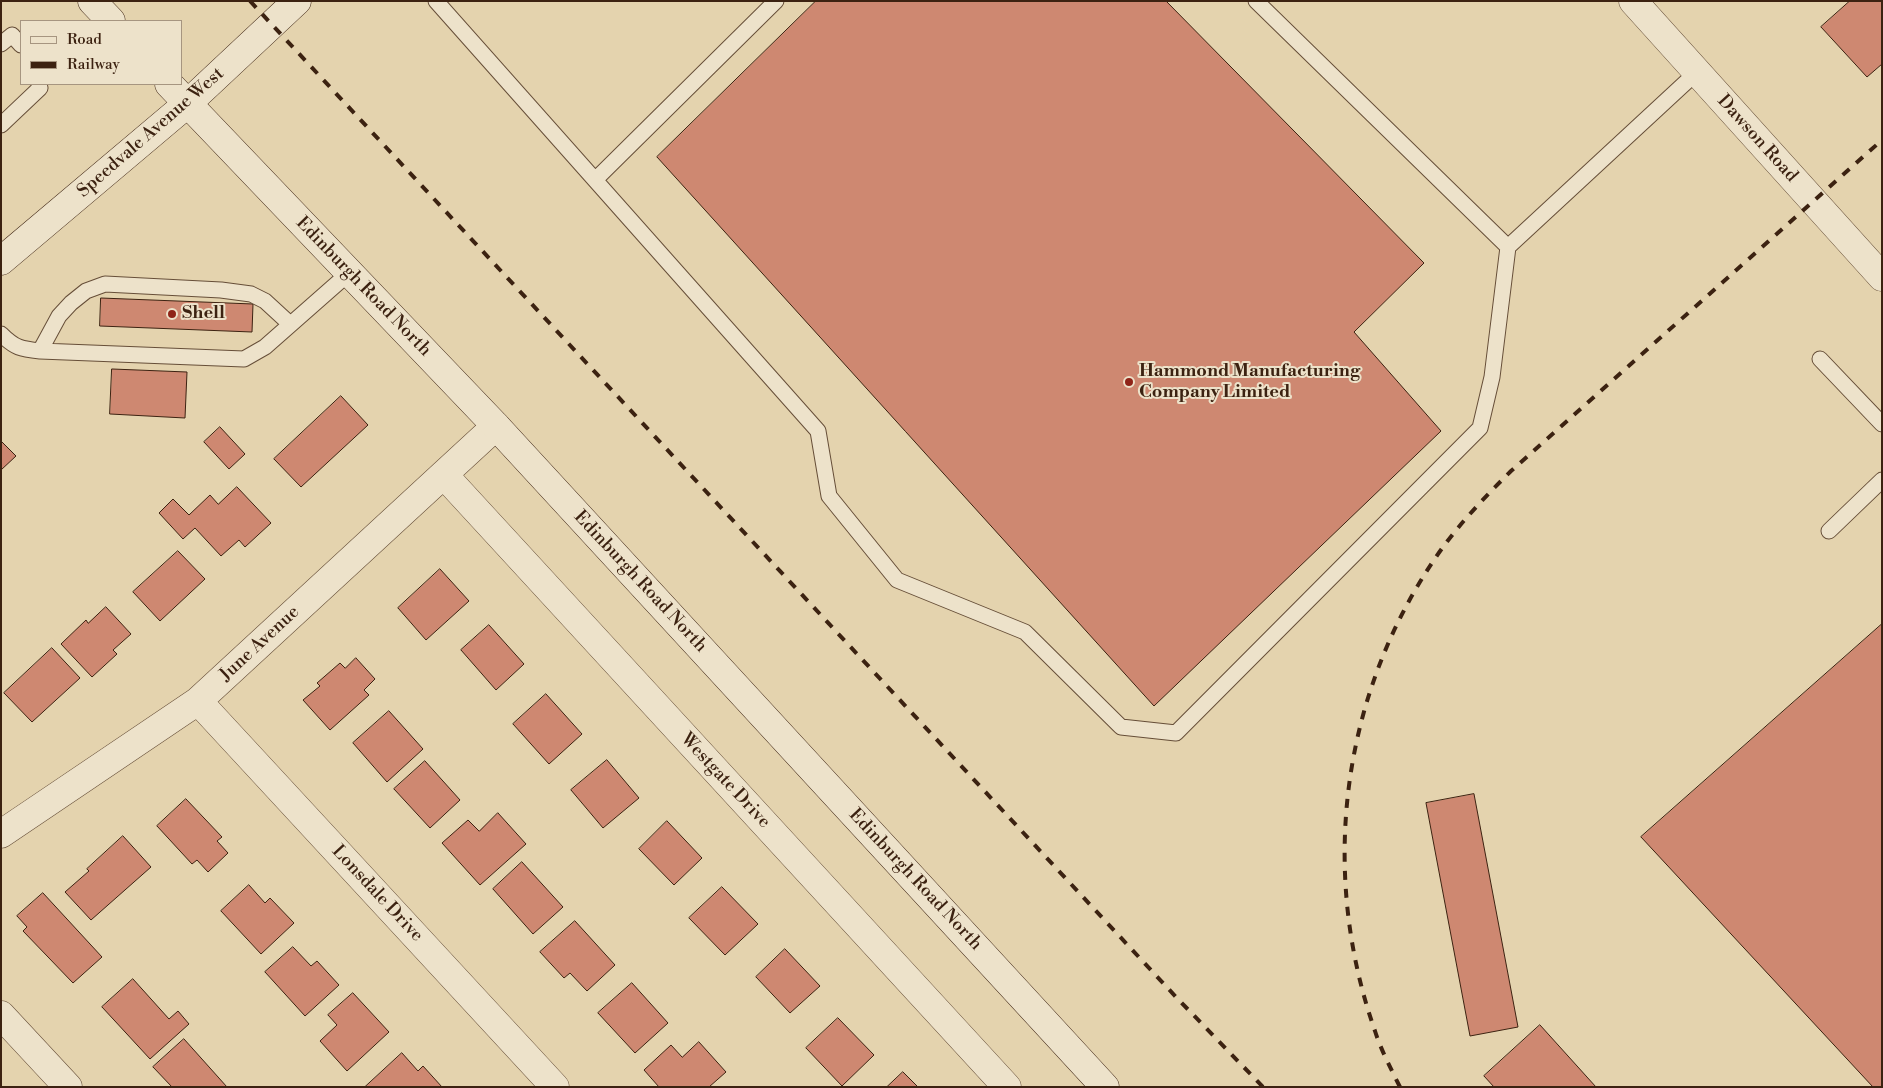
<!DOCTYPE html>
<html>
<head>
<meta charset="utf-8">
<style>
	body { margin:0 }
	#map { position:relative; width:1883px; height:1088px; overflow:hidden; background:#e4d3ae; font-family:"Libre Bodoni",serif }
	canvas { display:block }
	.frame { position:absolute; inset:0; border:2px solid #3c2211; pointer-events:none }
	.legend { position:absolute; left:20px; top:20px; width:162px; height:65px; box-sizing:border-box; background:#ede2ca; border:1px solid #a69580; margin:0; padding:6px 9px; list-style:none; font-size:15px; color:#3c2211 }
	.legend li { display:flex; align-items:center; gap:10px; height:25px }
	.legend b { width:25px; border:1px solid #a69580 }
</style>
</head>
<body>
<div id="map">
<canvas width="1883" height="1088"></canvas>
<div class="frame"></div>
<ul class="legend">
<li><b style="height:6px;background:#ede2ca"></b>Road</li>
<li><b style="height:6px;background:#3c2211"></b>Railway</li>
</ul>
</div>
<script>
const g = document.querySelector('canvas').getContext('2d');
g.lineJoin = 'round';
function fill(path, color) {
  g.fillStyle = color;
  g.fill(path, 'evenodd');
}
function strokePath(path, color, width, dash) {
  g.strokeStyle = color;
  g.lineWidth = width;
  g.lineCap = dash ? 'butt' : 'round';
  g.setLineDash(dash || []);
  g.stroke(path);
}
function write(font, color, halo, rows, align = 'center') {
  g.font = font + ' "Libre Bodoni",serif';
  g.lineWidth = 4;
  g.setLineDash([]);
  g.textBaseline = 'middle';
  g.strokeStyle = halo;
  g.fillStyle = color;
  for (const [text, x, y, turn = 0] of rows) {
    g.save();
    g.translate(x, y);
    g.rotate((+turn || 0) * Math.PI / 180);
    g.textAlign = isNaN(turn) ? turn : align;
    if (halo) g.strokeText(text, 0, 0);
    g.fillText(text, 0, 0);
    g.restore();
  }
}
const building = new Path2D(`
	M816 1H1166L1424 263 1354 332 1441 431 1154 706 657 157Z
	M1850 1H1882V64L1867 77 1821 27Z
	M101 298 253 304 252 332 100 326Z
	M112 369 187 372 185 418 110 414Z
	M341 396 368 425 301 487 274 459Z
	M220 427 245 454 229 469 204 442Z
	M1 441 16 456 1 470Z
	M237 487 271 523 245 547 239 540 221 556 195 528 183 539 159 513 173 499 189 515 210 495 218 504Z
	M178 551 205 579 160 621 133 592Z
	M440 569 469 601 426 640 398 608Z
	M106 607 131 634 113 650 117 654 92 677 61 644 86 620 88 623Z
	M1882 624V1087H1873L1641 837Z
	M489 625 524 664 496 690 461 650Z
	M52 648 80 678 32 722 4 693Z
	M356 658 375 679 364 690 369 695 330 730 303 700 320 686 317 683 340 663 345 668Z
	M546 694 582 734 549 764 513 724Z
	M389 711 423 749 387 782 353 743Z
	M607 760 639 798 603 828 571 790Z
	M425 761 460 800 430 828 394 789Z
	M1474 794 1518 1027 1470 1036 1426 803Z
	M186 799 222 837 217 841 228 853 208 872 197 860 192 864 157 826Z
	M498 813 526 844 480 885 442 843 468 820 479 831Z
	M667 821 702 858 674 885 639 849Z
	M123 836 151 867 91 920 65 892 89 871 87 869Z
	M522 862 563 907 533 934 493 889Z
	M249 885 265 903 270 898 294 923 261 954 221 911Z
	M722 887 758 924 725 955 689 918Z
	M43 893 102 957 73 983 23 931 27 927 17 916Z
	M575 921 615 965 587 991 570 973 564 978 540 952Z
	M293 947 311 966 317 961 339 985 305 1016 265 972Z
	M785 949 820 986 790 1013 756 977Z
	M133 979 169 1019 178 1011 189 1024 150 1059 102 1007Z
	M632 983 668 1023 635 1053 598 1013Z
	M353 993 389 1032 347 1071 320 1041 337 1025 328 1015Z
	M838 1018 874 1055 842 1086 806 1048Z
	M1540 1025 1596 1087H1494L1484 1076Z
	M184 1039 227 1087H172L153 1067Z
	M699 1042 726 1072 709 1087H659L644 1070 671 1045 682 1057Z
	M402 1053 418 1071 423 1066 442 1087H365Z
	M903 1072 918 1087H887Z`);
fill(building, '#ce8871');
strokePath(building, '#3c2211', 1);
const lane = new Path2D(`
	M436 1 818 431 829 496 897 580 1025 632 1121 727 1176 733 1480 428 1492 377 1508 247 1697 72
	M1256 1 1508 247
	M1 44 12 35 21 45
	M1 125 40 88 39 84
	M595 180 776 1
	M1 334C15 348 21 349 40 351L244 359 265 347 349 273
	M40 351 59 316 71 303 86 291 105 284 221 290 251 294 265 301 290 324
	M1820 359 1882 424
	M1829 531 1882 480`);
const street = new Path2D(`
	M1633 1 1882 277
	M444 475 1007 1087
	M198 701 555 1087
	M1 834 198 701 496 426
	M1 1015 68 1087`);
const secondary = new Path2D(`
	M92 1 111 21
	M169 84 496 426 1105 1087
	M1 261 187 104 297 1`);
strokePath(lane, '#664e38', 17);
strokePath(street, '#664e38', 29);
strokePath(secondary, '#3c2211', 29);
strokePath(lane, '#ede2ca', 15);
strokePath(street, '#ede2ca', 28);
strokePath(secondary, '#ede2ca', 28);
strokePath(new Path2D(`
	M250 1 1176 997 1263 1087
	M1400 1087C1391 1069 1381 1050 1375 1031 1319 872 1341 696 1436 557 1457 526 1484 498 1511 471L1882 140`), '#3c2211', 4, [9, 9]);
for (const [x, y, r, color] of [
	[172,314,5,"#8f2418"],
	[1129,382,5,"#8f2418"]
]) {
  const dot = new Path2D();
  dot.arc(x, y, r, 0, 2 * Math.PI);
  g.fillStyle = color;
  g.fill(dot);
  strokePath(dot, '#ede2ca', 2);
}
write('18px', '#3c2211', '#ede2ca', [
	["Speedvale Avenue West",151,133,-41],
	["Dawson Road",1757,139,48],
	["Edinburgh Road North",363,287,46],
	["Edinburgh Road North",640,582,47],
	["June Avenue",260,644,-43],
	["Westgate Drive",725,781,47],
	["Edinburgh Road North",915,880,47],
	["Lonsdale Drive",377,894,47]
]);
write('bold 18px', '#3c2211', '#ede2ca', [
	["Shell",182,314],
	["Hammond Manufacturing",1139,372],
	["Company Limited",1139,393]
], 'left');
</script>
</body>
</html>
